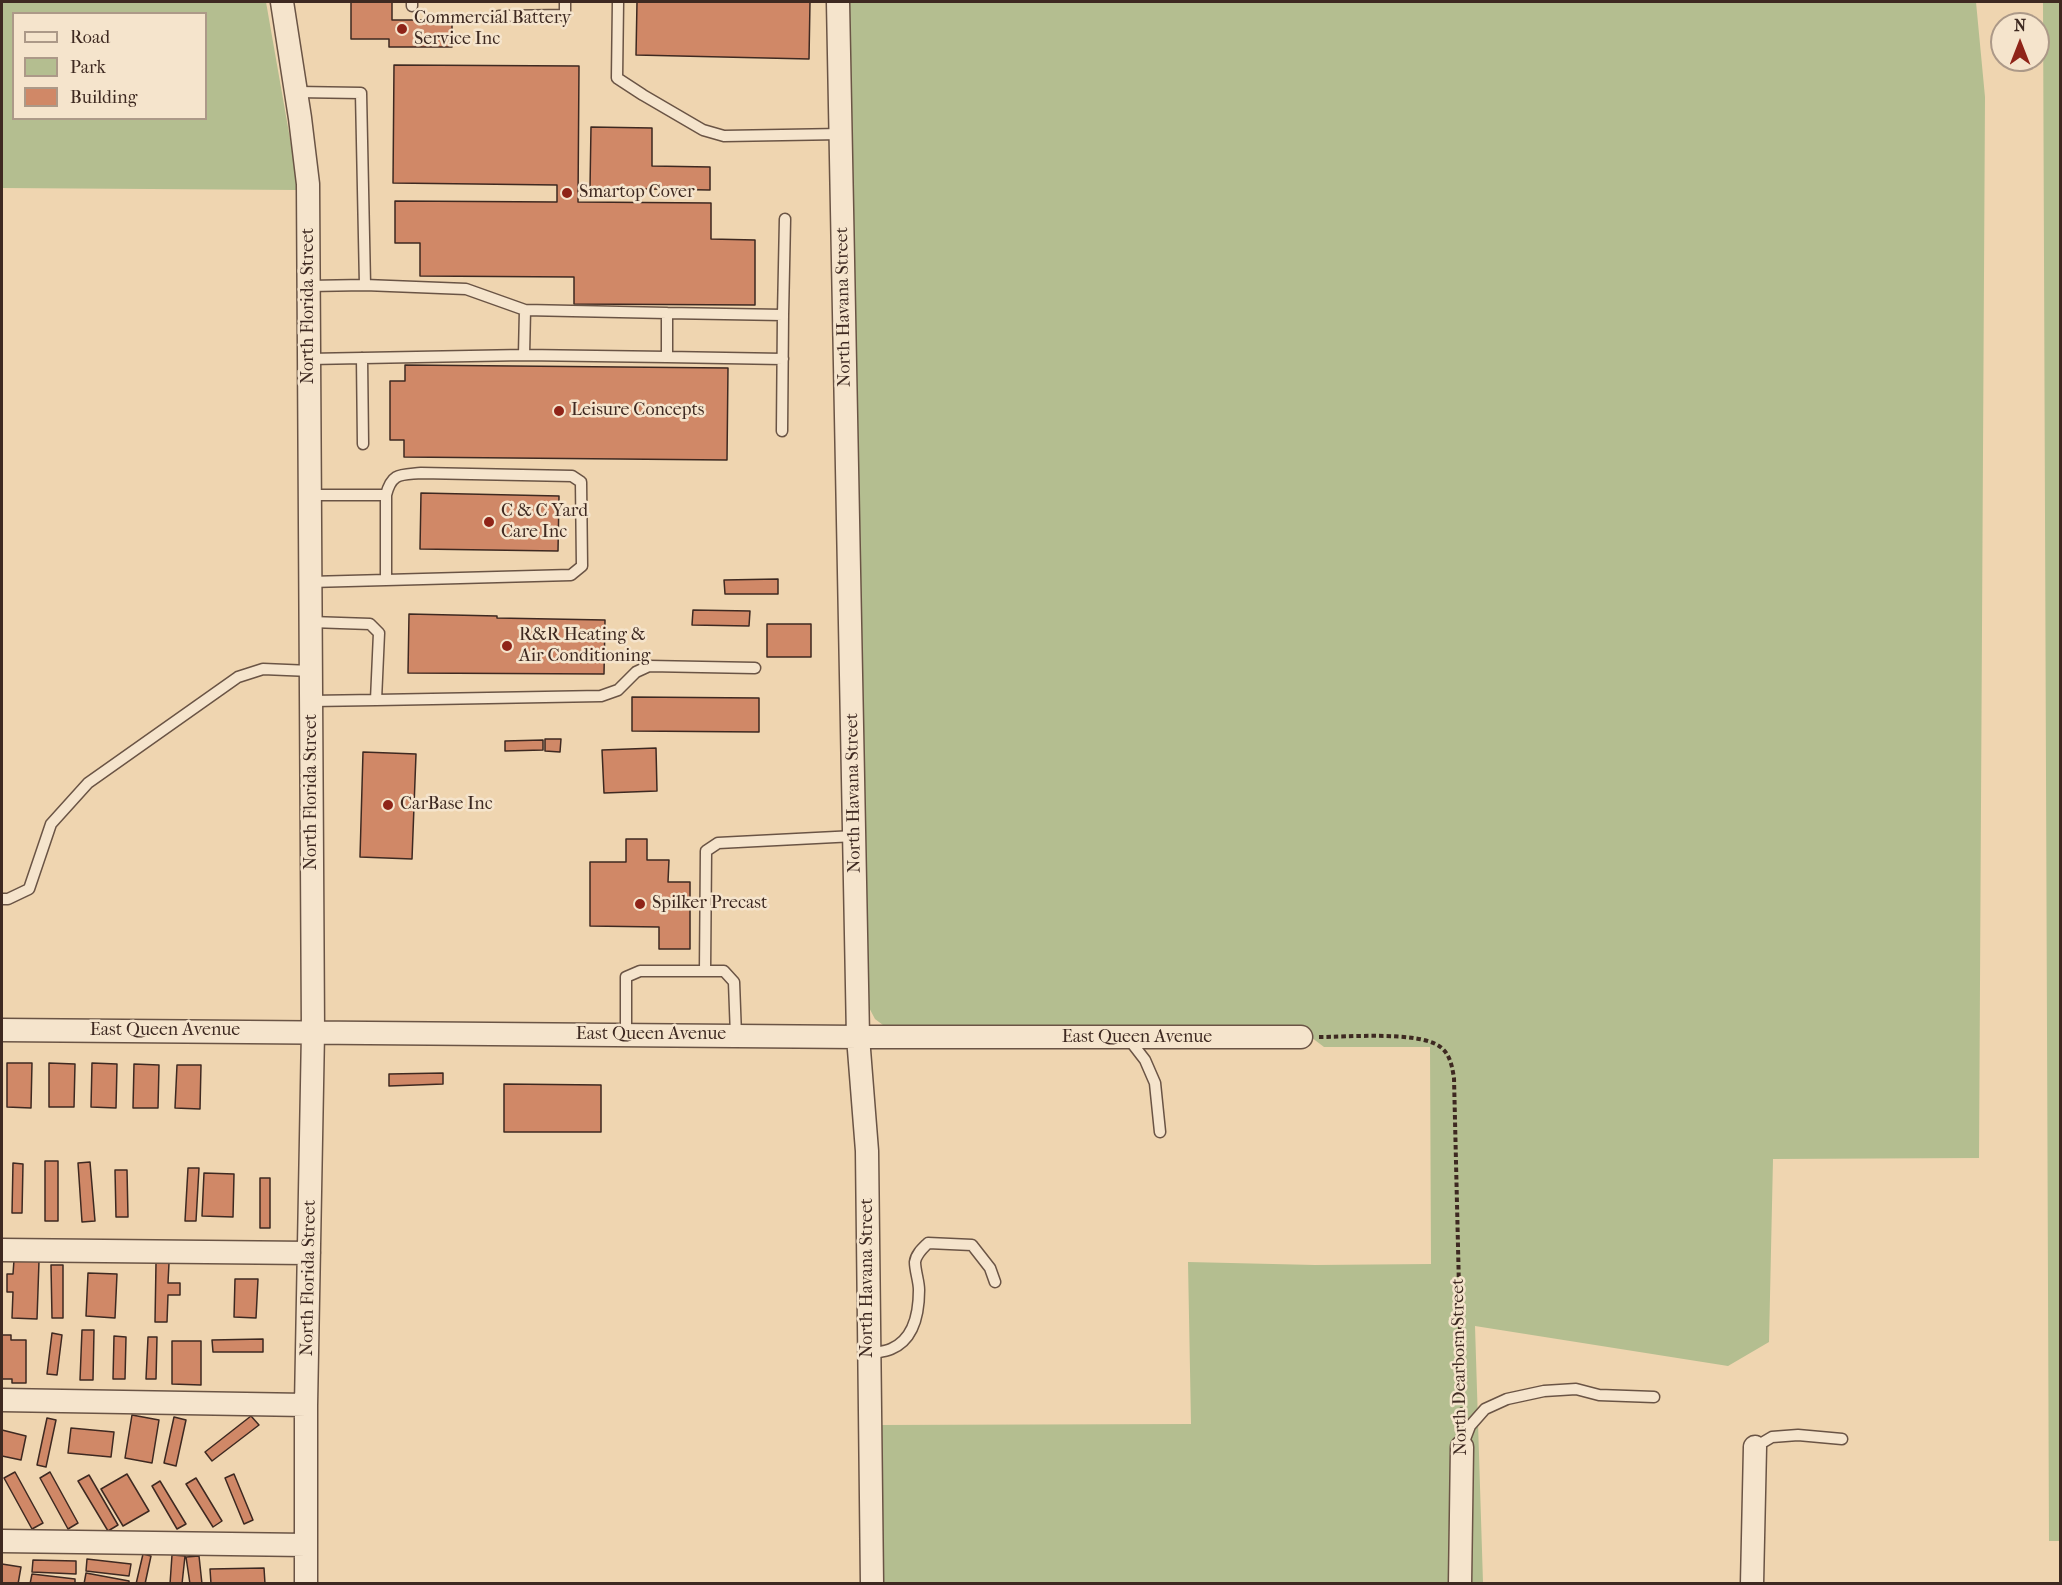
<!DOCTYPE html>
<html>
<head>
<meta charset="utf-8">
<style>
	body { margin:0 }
	#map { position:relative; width:2062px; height:1585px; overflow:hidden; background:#efd5b0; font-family:"IM FELL French Canon",serif }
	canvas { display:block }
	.frame { position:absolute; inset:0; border:3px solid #3e2921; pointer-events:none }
	.legend { position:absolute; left:12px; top:12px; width:195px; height:108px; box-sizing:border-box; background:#f5e4cc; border:2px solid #ac9988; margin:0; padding:8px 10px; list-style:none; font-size:18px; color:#3e2921 }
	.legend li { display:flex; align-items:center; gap:12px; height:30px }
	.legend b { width:30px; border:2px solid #ac9988 }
	.north { position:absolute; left:1990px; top:12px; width:60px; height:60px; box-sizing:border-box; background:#f5e4cc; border:2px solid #ac9988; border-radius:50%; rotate:0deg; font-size:16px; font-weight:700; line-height:24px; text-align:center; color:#3e2921 }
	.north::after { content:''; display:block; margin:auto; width:21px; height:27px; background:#8f2418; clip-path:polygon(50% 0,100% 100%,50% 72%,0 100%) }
</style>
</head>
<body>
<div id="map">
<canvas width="2062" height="1585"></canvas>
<div class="frame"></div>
<ul class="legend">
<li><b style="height:8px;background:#f5e4cc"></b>Road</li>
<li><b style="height:16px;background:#b4be90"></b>Park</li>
<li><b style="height:16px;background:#d08867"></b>Building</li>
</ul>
<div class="north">N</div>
</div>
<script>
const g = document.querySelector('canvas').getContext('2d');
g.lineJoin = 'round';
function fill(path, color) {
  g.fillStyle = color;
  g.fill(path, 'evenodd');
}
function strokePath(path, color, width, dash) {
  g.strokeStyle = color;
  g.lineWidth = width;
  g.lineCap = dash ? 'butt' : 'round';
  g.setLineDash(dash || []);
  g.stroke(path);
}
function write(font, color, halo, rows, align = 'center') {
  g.font = font + ' "IM FELL French Canon",serif';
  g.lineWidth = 5;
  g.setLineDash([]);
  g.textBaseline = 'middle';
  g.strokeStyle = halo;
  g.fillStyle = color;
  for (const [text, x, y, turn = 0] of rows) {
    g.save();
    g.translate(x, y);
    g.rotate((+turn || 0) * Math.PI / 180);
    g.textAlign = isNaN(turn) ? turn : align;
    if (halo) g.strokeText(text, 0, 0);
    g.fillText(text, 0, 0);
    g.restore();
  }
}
fill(new Path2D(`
	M2 2H266L299 190 2 188ZM14 14H206V118H14Z
	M846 2H1976L1985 97 1979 1158 1773 1159 1769 1342 1728 1366 1475 1326 1483 1583H878L879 1425 1191 1424 1188 1262 1315 1265 1431 1264 1430 1047H1324L1303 1031 883 1025 875 1019 865 1000Z
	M2043 2H2060V1541H2049Z`), '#b4be90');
const building = new Path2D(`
	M351 2H392V20H452V47H389V39H351Z
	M637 2H810L809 59 636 55Z
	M394 65 579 66 578 202 711 203V239L755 240V305L574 304V277L420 276V243H395V201L557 202V185L393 183Z
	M591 127 652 128V166L710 167V190L590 188Z
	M405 365 728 368 727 460 404 457V440H390V381H405Z
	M421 493 559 496 558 551 420 549Z
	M778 579V594H725L724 580Z
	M693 610 750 611 749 626 692 625Z
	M409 614 497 616V618L605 620 604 674 408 673Z
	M767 624H811V657H767Z
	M632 697 759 698V732L632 731Z
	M545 739H561L560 752 545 751Z
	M543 740V750L505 751V741Z
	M656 748 657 791 604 793 602 750Z
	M363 752 416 754 412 859 360 857Z
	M626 839H647V860H669L668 882H690V949H659V927L590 926V862H626Z
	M7 1063H32L31 1108 7 1107Z
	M49 1063 75 1064 74 1107H49Z
	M92 1063 117 1064 116 1108 91 1107Z
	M134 1064 159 1065 158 1108H133Z
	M177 1065H201L200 1109 175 1108Z
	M443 1073V1084L389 1086V1074Z
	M504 1084 601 1085V1132H504Z
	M45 1161H58V1221H45Z
	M90 1162 95 1221 82 1222 78 1163Z
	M13 1163 23 1164 22 1213H12Z
	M188 1168H199L196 1221H185Z
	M115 1170H127L128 1217H116Z
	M204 1173 234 1174 233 1217 202 1216Z
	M260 1178H270V1228H260Z
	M14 1260 39 1261 37 1319 12 1318 13 1292H7V1274H13Z
	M156 1263H169L168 1283H180V1295H168L167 1322H155Z
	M51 1265H63V1318H52Z
	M88 1273 117 1274 115 1318 86 1316Z
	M235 1279H258L256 1318 234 1317Z
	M82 1330H94L93 1380H80Z
	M52 1333 62 1335 57 1375 47 1374Z
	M2 1335H11V1340H26V1383H12V1379H2Z
	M114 1336 126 1337 125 1379H113Z
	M148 1337H157L156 1379H146Z
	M263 1339V1352H213L212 1340Z
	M172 1341H201V1385L172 1384Z
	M132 1415 159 1420 152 1463 125 1458Z
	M251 1416 259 1425 212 1461 205 1452Z
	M174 1417 186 1420 176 1466 164 1463Z
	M47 1418 56 1420 46 1467 37 1465Z
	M71 1428 114 1432 111 1457 68 1453Z
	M2 1430 26 1436 21 1460 2 1456Z
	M15 1472 43 1523 32 1529 4 1478Z
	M50 1472 78 1523 68 1529 40 1478Z
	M127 1474 149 1511 123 1526 101 1489Z
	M234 1474 253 1520 244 1524 225 1478Z
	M89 1475 118 1525 108 1531 78 1481Z
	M196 1478 222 1521 213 1527 186 1484Z
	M160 1481 186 1524 177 1529 152 1486Z
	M143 1554 151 1556 145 1584H136Z
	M172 1555 185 1556 182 1584H170Z
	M199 1556 202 1584H190L186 1557Z
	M87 1559 131 1564 129 1576 86 1571Z
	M33 1560 76 1561V1574L32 1572Z
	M2 1564 21 1567 18 1584H2Z
	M264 1568 265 1584H211L210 1569Z
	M86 1573 129 1581V1584H84Z
	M32 1574 75 1579V1584H30Z`);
fill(building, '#d08867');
strokePath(building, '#3e2921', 1.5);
const lane = new Path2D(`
	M618 2 617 78 643 95 703 130 724 136 841 134
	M412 6V2
	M499 16 565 15V2
	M297 92 361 93 365 285 309 286
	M365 285 466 289 525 310 524 355 667 357V313L783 315 785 219
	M525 310 667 313
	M667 357 783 359
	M362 358 363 444
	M309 359 524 355
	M782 431 783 315
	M310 495H386V580L310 582
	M386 495C392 472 401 475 421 473L572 476 581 482 582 566 571 575 386 580
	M311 622 370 624 379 633 376 700 311 701
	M376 700 601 696 618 690 636 672 649 666 755 668
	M2 899H8L29 889 51 824 88 783 238 677 263 669 311 671
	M705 971 706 851 718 843 855 836
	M626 1035V977L640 971H724L734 982 736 1036
	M1128 1038 1145 1060 1155 1083 1160 1132
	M869 1354C876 1352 884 1352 891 1349 915 1339 919 1312 919 1290 919 1281 915 1271 915 1262 916 1254 923 1248 928 1243L972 1245 990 1268 995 1282
	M1462 1447 1470 1426 1485 1409 1507 1399 1544 1391 1576 1389 1599 1395 1654 1397
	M1755 1447 1772 1437 1798 1435 1842 1439`);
const street = new Path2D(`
	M282 2 300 118 308 184 313 1032 306 1405V1584
	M838 2 858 1037 867 1151 872 1584
	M2 1030 858 1037H1301
	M2 1250 309 1253
	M2 1400 306 1405
	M2 1541 306 1545
	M1460 1584 1462 1447
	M1752 1584 1755 1447`);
strokePath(lane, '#6a5445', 13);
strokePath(street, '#6a5445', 25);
strokePath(new Path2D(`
	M1319 1037C1348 1037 1417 1031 1439 1046 1450 1053 1452 1066 1454 1078L1462 1414`), '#3e2921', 4, [4.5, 3]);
strokePath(lane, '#f5e4cc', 10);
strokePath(street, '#f5e4cc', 22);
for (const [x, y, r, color] of [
	[402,29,6,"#8f2418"],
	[567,193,6,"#8f2418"],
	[559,411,6,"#8f2418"],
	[489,522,6,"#8f2418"],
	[507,646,6,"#8f2418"],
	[388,805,6,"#8f2418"],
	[640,904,6,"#8f2418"]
]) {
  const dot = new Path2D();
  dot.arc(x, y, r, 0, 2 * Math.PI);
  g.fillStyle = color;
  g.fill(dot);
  strokePath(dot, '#f5e4cc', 2);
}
write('18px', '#3e2921', '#f5e4cc', [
	["Commercial Battery",414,19],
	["Service Inc",414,40],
	["Smartop Cover",579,193],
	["Leisure Concepts",571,411],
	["C & C Yard",501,512],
	["Care Inc",501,533],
	["R&R Heating &",519,636],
	["Air Conditioning",519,657],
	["CarBase Inc",400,805],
	["Spilker Precast",652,904]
], 'left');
write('18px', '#3e2921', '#f5e4cc', [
	["North Florida Street",309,306,-90],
	["North Havana Street",844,307,-91],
	["North Florida Street",312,792,-90],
	["North Havana Street",854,793,-91],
	["East Queen Avenue",165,1031],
	["East Queen Avenue",651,1035],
	["East Queen Avenue",1137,1038],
	["North Florida Street",309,1278,-89],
	["North Havana Street",868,1278,-90],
	["North Dearborn Street",1460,1367,-91]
]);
</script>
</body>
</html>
